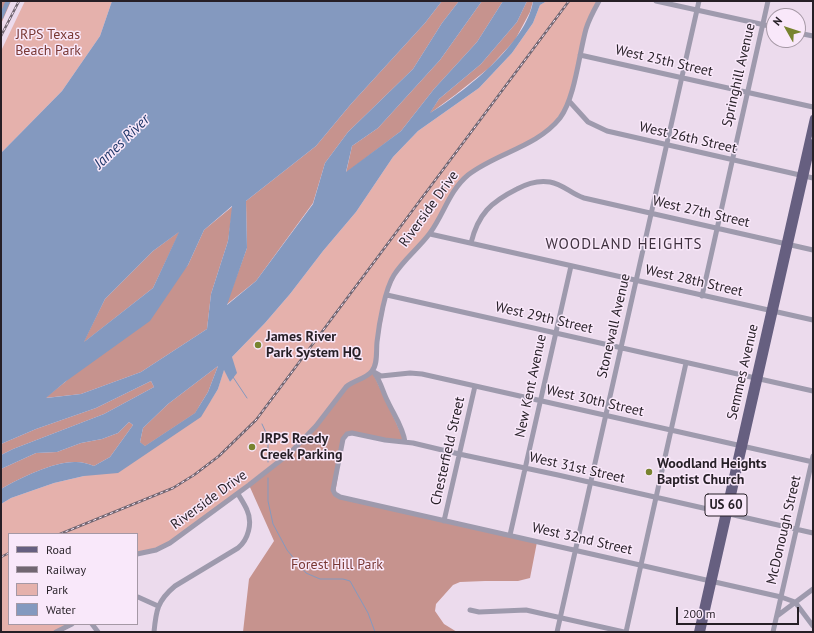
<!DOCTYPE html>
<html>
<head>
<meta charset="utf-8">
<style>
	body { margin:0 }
	#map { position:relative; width:814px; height:633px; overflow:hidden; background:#ecdbed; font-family:"PT Sans",sans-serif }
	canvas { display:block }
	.frame { position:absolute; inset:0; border:2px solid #261f26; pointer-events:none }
	.legend { position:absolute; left:8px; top:533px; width:130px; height:92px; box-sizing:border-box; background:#f9e8fa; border:1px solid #a598a5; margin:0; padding:5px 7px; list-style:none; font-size:12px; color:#261f26 }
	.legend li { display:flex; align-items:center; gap:8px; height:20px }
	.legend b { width:20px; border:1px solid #a598a5 }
	.north { position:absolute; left:766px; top:8px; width:40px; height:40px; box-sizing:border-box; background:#f9e8fa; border:1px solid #a598a5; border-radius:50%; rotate:309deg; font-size:11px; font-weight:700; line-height:16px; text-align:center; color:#261f26 }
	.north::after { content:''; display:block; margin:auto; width:14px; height:18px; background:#78832f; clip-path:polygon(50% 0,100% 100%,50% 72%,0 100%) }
	.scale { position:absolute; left:676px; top:607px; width:123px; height:18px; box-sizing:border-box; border:2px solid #261f26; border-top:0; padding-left:5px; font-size:12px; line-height:14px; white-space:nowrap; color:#261f26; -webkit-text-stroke:3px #f9e8fa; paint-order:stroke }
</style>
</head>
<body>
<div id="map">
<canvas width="814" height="633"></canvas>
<div class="frame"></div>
<ul class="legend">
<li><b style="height:5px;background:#665f80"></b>Road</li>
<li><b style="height:5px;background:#716671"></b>Railway</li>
<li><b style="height:11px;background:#e5b1ac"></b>Park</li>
<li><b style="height:11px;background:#8499bf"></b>Water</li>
</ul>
<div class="north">N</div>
<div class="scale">200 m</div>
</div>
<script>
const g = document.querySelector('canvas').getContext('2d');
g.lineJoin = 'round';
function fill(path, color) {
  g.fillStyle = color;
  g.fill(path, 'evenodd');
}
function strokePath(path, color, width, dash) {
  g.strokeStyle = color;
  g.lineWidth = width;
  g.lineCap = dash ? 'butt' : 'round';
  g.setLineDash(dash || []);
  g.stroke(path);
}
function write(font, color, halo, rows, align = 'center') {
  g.font = font + ' "PT Sans",sans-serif';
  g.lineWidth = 3;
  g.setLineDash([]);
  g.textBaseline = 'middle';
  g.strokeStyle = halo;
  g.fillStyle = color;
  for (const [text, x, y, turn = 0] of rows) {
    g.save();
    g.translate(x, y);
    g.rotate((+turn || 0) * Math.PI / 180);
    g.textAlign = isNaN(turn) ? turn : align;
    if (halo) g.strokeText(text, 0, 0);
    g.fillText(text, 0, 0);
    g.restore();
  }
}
fill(new Path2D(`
	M25 1H112L100 36 62 91 1 153V51Z
	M547 1H599L590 18 569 101 550 129 478 168 464 179 435 224 399 268 387 295 374 367 299 444 170 543 137 554V534H9V624H72L56 632H1V504L11 498 54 483 84 476 211 400 218 389 224 369 230 382 233 377 232 357 265 323 290 294 323 251 356 212 393 157 418 131 479 88 512 53 533 23 540 5Z`), '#e5b1ac');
fill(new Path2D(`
	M1 1H11L1 24Z
	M442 1H459L442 23 413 69 348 132 325 163 313 203 256 281 226 305 247 248 246 201 316 146 351 104 425 23Z
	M482 1H503L477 42 434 89 401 131 346 173 352 146 378 128 440 60Z
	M527 1H533L530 12 515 40 489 68 455 95 429 114 439 99 481 64 517 22Z
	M233 206 228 241 211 294 207 329 141 372 81 394 45 398 65 382 188 265 204 230Z
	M180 231 153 288 83 343 105 299 153 251Z
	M218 366 208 392 195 413 145 446 140 442 143 428 168 404Z
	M372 371 405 442 352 433 344 437 335 494 537 542 530 578 518 581H485L460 582 453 585 436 604 435 611 444 624 457 632H243L249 579 274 541 249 485 307 436 345 388Z
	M151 381 154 387 104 414 13 449 1 455V444L36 429 96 408Z
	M129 422 133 425 110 457 94 466C89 464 82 462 76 462 55 461 20 478 1 489V469L36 453 57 452 81 443 102 439 118 433Z`), '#c6938e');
fill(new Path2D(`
	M112 1H442L425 23 351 104 316 146 246 201 247 248 227 305 256 281 313 204 325 163 348 132 413 69 442 23 459 1H482L440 60 378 128 352 146 346 172 401 131 434 89 477 42 503 1H527L517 22 481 64 439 99 430 113C464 92 527 43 533 1H547L540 5 533 23 512 53 479 88 418 131 393 157 356 212 323 251 290 294 265 323 232 357 237 373 230 382 224 370 218 389 201 417 118 473 84 476 54 483 11 498 1 504V489C20 478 55 461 76 462 82 462 89 464 94 466L110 457 133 425 129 422 118 433 102 439 81 443 57 452 36 453 1 469V455L13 449 104 414 154 387 151 381 96 408 36 429 1 444V153L62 91 100 36ZM232 206 228 241 211 294 207 329 141 372 81 394 46 398 65 382 150 321 188 265 204 230ZM179 232 153 288 84 342 105 299 153 251ZM218 366 208 392 195 413 145 446 140 442 143 428 168 404Z`), '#8499bf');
strokePath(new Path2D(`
	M233 377 247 398
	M262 424 268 437V462
	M268 478V501L273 524 287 550 306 573 320 579H343L350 581 368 613 375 632`), '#8499bf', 1);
strokePath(new Path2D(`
	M1 17 8 1`), '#8499bf', 4.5);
strokePath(new Path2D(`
	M656 1 774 27
	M798 33 813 36
	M580 55 813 107
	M569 101 588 122 607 131 813 178
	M430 234 813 320
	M471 243C478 214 491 202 517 189 528 183 538 180 550 182 563 184 571 194 584 198L813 250
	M387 295 813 391
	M702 296 768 1
	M372 371 381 376 410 373 422 374 813 462
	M375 374C381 382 383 393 388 402 394 415 403 427 405 442
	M444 521 475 386
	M813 533 558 475 459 454 413 443 385 440 352 433 347 434 343 439 333 490 335 494 340 497 781 597 795 602 813 626
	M510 535 571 266
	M137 554 156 550 170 543 249 485 290 453 316 426 346 387C354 380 366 379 372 371 378 364 376 351 377 342 379 324 385 289 394 275 404 259 419 248 430 233 444 214 449 191 468 175 496 153 537 147 560 118 575 98 579 54 586 29 589 19 594 10 599 1
	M138 597 158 606
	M470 610 479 612 526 610 624 632
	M777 616 813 589
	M92 624 98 632
	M56 632 72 624
	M154 632C156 611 157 601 175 586L238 548C248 540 253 523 247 510 245 505 241 499 238 494
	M557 632 699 1
	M626 632 686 363
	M773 632 813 456`), '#9e9aad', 5);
strokePath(new Path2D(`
	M697 632 813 118
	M702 632 813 142`), '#665f80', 6);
const rail = new Path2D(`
	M1 36 19 1
	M60 534 173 488 194 475 219 456 256 420 569 1
	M1 557 9 553`);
strokePath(rail, '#716671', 2.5);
strokePath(rail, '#f9e8fa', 1, [3]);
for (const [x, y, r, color] of [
	[258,345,4,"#78832f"],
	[252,447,4,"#78832f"],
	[649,472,4,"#78832f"]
]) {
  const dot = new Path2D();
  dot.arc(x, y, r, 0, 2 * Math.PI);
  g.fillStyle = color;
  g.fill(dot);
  strokePath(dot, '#f9e8fa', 1.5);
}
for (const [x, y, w] of [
	[726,505,42]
]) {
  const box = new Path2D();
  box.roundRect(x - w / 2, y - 11, w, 22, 3);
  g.fillStyle = '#f9e8fa';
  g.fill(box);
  strokePath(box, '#261f26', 1);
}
write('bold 13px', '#261f26', null, [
	["US 60",726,505]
]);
write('14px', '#7a3935', '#f9e8fa', [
	["JRPS Texas",48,35],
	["Beach Park",48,51],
	["Forest Hill Park",337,565]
]);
write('14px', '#261f26', '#f9e8fa', [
	["West 25th Street",664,61,13],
	["Springhill Avenue",739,75,-77],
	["West 26th Street",688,138,13],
	["Riverside Drive",429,209,-54],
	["West 27th Street",701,212,13],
	["West 28th Street",694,281,13],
	["West 29th Street",544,318,13],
	["Stonewall Avenue",614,326,-77],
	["Semmes Avenue",743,372,-77],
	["New Kent Avenue",531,386,-78],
	["West 30th Street",595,401,13],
	["Chesterfield Street",448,451,-77],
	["West 31st Street",577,468,13],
	["Riverside Drive",209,500,-36],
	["McDonough Street",784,530,-77],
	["West 32nd Street",582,539,13]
]);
write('bold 14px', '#261f26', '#f9e8fa', [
	["James River",266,337],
	["Park System HQ",266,353],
	["JRPS Reedy",260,439],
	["Creek Parking",260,455],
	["Woodland Heights",657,464],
	["Baptist Church",657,480]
], 'left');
write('italic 15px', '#21396b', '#f9e8fa', [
	["James River",122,142,-44]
]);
g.letterSpacing = '1px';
write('15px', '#3e303e', '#f9e8fa', [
	["WOODLAND HEIGHTS",624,245]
]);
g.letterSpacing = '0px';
</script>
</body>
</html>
